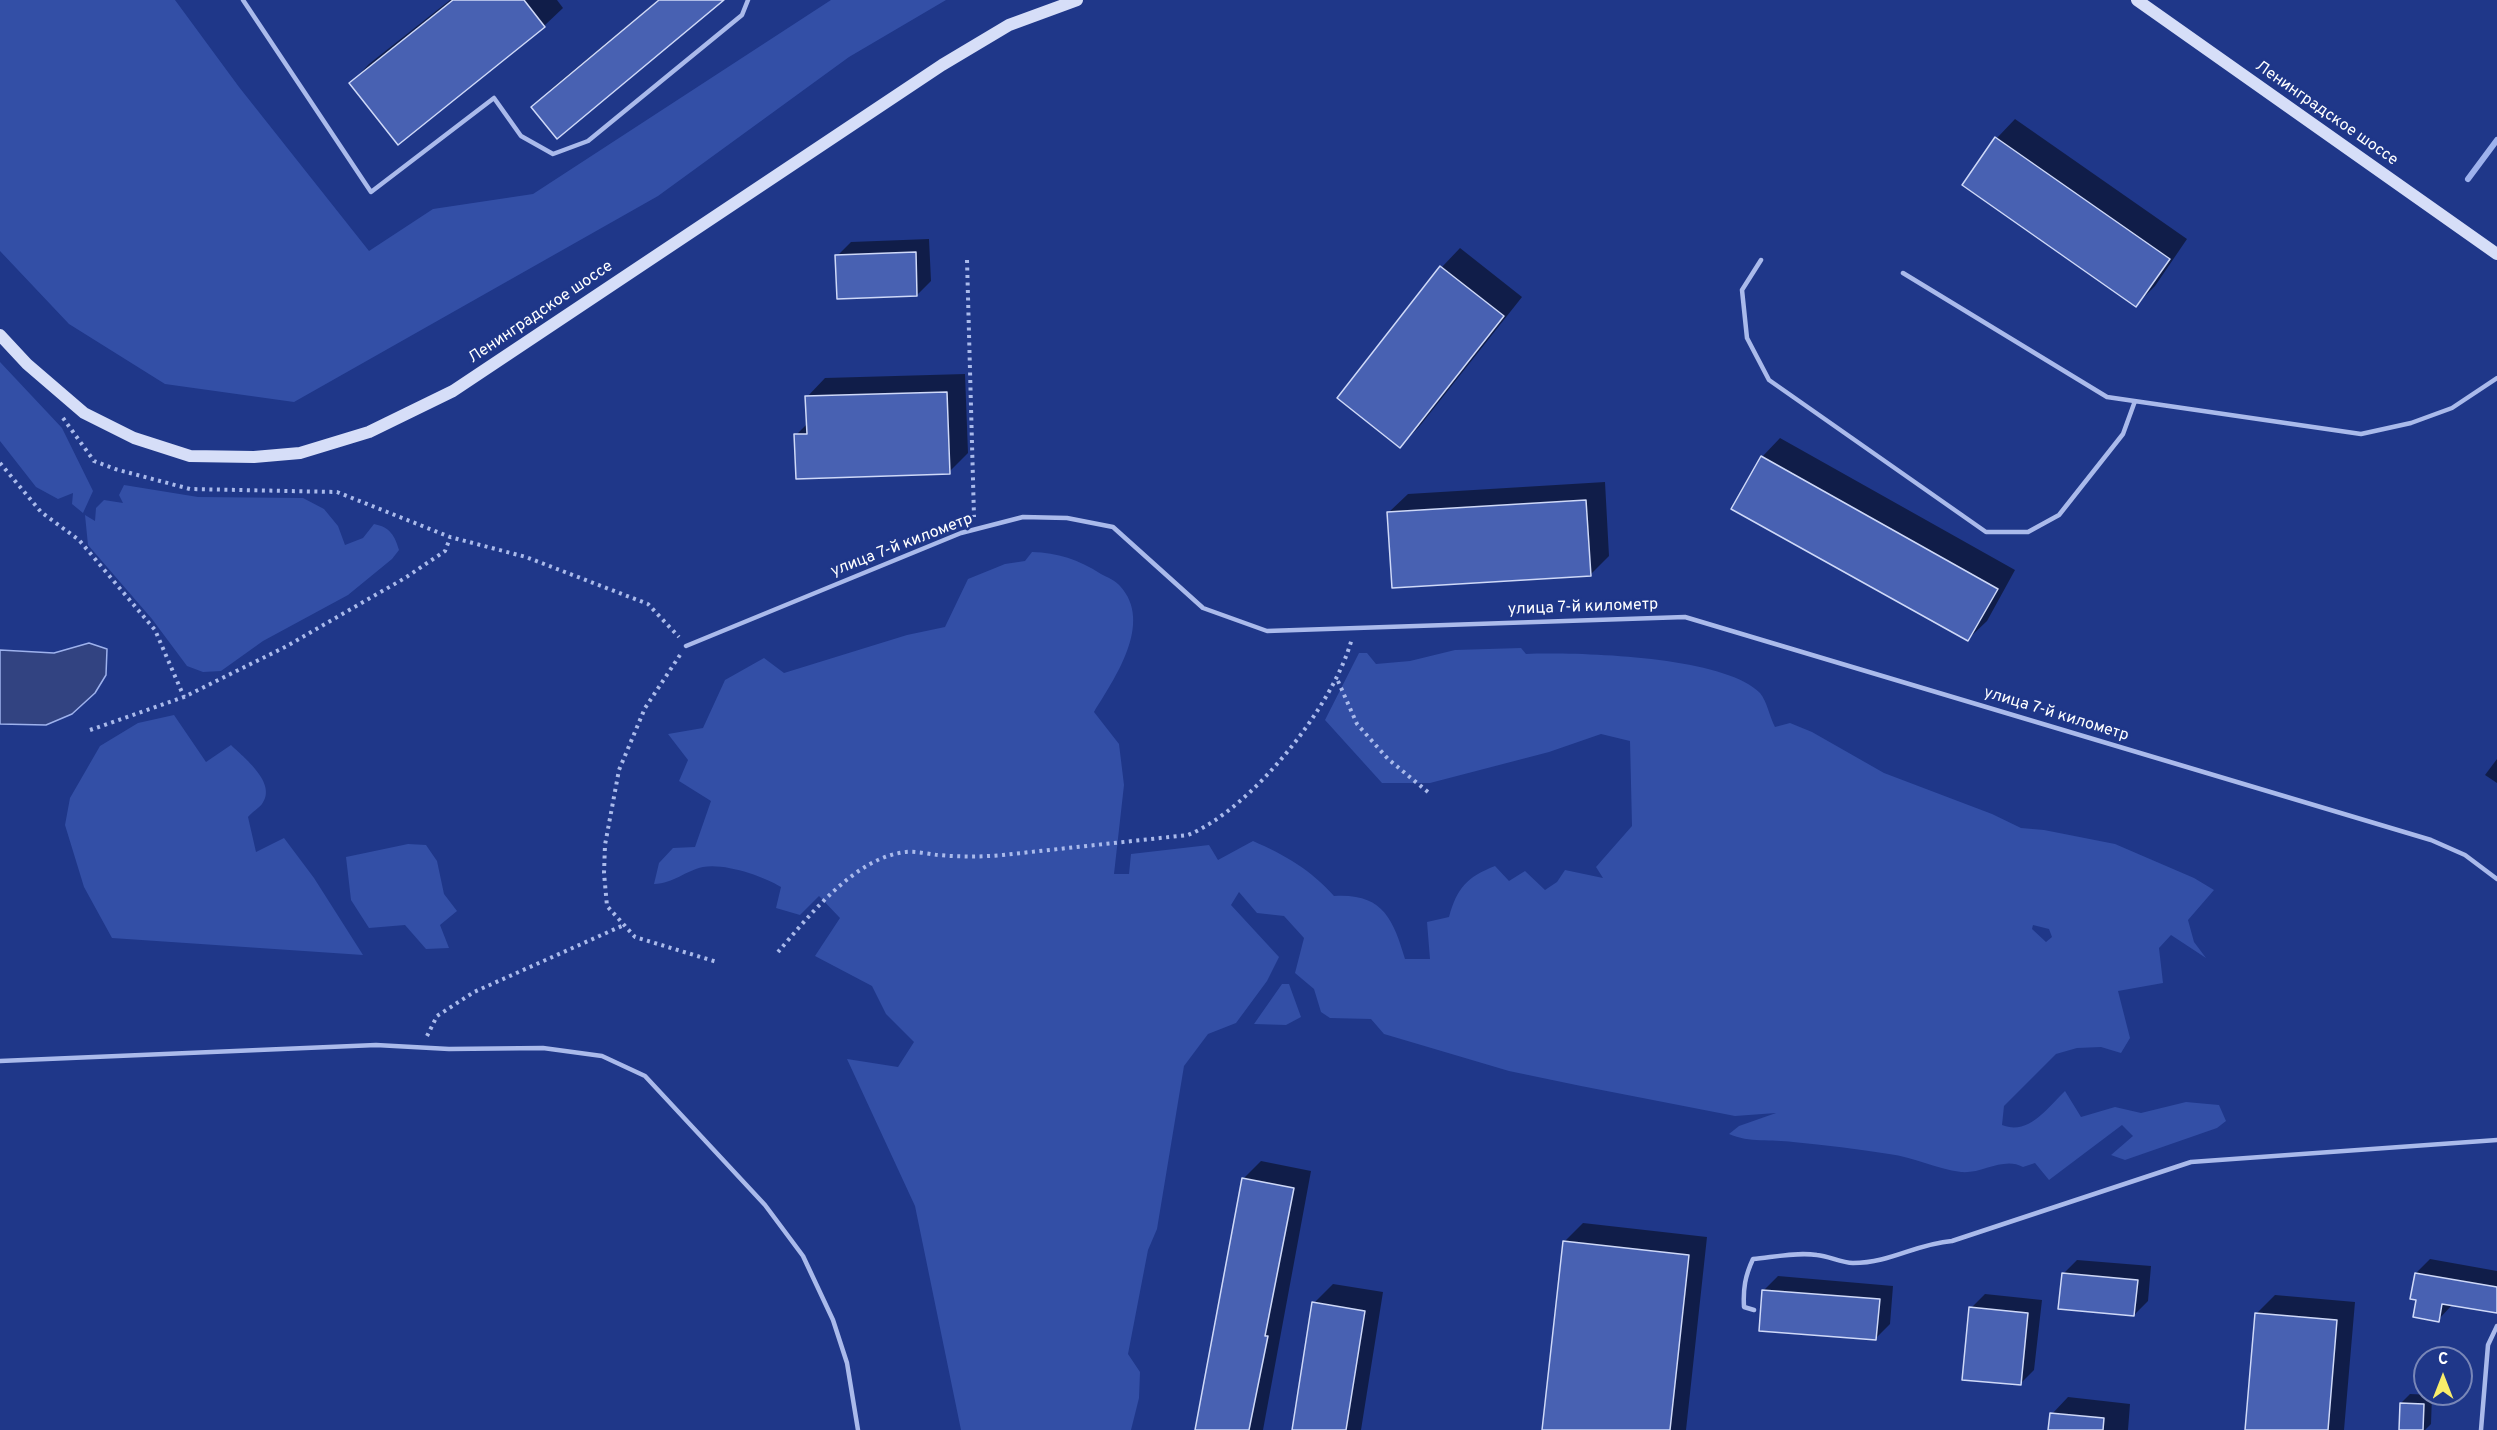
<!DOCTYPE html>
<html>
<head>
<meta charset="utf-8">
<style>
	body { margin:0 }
	#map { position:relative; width:2497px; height:1430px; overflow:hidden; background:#1f3789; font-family:Overpass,sans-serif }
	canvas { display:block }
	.north { position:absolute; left:2413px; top:1346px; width:60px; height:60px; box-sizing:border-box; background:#1f3789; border:2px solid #7987b8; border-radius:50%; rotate:0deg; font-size:16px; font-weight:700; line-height:24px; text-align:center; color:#fff }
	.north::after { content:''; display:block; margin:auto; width:21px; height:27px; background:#f9ed6a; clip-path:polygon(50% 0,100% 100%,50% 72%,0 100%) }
</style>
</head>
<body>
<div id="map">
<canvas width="2497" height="1430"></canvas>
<div class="north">С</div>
</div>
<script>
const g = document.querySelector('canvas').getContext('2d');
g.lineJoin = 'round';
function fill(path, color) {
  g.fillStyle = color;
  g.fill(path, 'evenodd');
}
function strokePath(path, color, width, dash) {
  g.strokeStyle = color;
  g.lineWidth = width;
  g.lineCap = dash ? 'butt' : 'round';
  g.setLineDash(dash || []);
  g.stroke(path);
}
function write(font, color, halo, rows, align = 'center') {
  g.font = font + ' Overpass,sans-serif';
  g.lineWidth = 5;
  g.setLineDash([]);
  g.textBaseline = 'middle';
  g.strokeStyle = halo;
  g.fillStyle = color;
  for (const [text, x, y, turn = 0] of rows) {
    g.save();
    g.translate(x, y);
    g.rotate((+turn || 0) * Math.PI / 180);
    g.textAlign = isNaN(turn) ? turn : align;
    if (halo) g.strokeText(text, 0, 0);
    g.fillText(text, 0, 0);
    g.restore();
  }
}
fill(new Path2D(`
	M0 0H175L239 87 369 251 433 209 533 194 831 0H946L849 57 658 196 294 402 165 384 69 324 0 251Z
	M0 362 62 428 93 491 83 513 72 504 73 493 58 499 36 487 0 441Z
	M124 485 198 497 303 498 324 509 338 526 345 545 363 538 374 524C390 527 395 536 399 550L392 559 348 595 263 641 221 671 203 672 187 666 152 619 88 545 85 515 95 521 96 508 104 500 123 503 119 495Z
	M1032 552C1058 553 1078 559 1101 574 1107 577 1116 581 1120 586 1154 623 1114 679 1094 712L1119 744 1124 785 1114 874H1129L1131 854 1209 845 1218 860 1253 841C1285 855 1311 870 1334 896 1382 893 1393 918 1405 959H1430L1427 922 1449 917C1457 888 1467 877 1495 866L1509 881 1525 871 1545 890 1557 882 1565 870 1603 878 1596 867 1632 826 1630 741 1601 734 1549 752 1430 783H1382L1325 720 1359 653H1367L1376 664 1410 661 1455 650 1521 648 1526 654C1577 652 1724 656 1760 693 1767 701 1770 718 1775 727L1790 723 1812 732 1884 773 1992 814 2021 828 2044 830 2115 844 2194 878 2214 890 2188 920 2194 942 2206 958 2171 935 2159 948 2163 983 2118 991 2130 1038 2121 1053 2101 1047 2077 1048 2056 1054 2004 1106 2002 1125C2029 1136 2048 1107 2065 1091L2081 1117 2115 1107 2141 1113 2186 1102 2219 1105 2226 1121 2217 1128 2125 1160 2111 1155 2133 1136 2122 1125 2049 1180 2035 1163 2023 1167C2004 1156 1982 1174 1961 1172 1936 1169 1914 1157 1889 1154 1858 1149 1825 1145 1793 1142 1772 1139 1749 1143 1729 1134L1739 1126 1776 1113 1735 1116 1581 1086 1509 1071 1384 1034 1371 1019 1330 1018 1321 1012 1314 989 1295 973 1304 938 1284 916 1257 913 1239 892 1231 905 1279 957 1267 981 1236 1023 1208 1034 1184 1066 1157 1229 1148 1250 1128 1354 1140 1372 1139 1398 1131 1430H961L915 1206 847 1059 898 1067 914 1042 886 1014 872 986 815 956 840 918 819 896 800 915 776 908 781 887C763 876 725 863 703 867 685 871 674 883 654 884L659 863 673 848 695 847 711 801 679 781 688 760 668 734 703 728 725 680 764 658 784 673 907 635 945 627 968 579 1005 564 1025 561ZM2033 925 2049 929 2052 937 2046 942 2032 929Z
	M174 715 206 762 231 745C243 757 278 783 262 804 259 808 252 812 248 817L256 852 284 838 314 878 363 955 112 938 84 887 65 825 70 798 100 746 138 723Z
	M408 844 426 845 437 861 444 894 457 911 440 925 449 948 426 949 405 925 369 928 351 900 346 857Z
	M1282 984H1289L1301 1017 1286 1025 1254 1024Z`), '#334fa6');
const water = new Path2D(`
	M89 643 107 649 106 675 95 693 72 714 46 725 0 724V650L54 653Z`);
fill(water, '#324381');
strokePath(water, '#9eb2ed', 1.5);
fill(new Path2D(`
	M450 0H557L563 8 544 26 351 83 369 64Z
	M658 0H721L533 108 551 89Z
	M2015 119 2187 239 2155 286 2136 305 1964 184 1997 138Z
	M929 239 931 281 917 295 837 256 851 242Z
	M1460 248 1522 297 1419 427 1400 446 1339 397 1442 267Z
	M965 374 968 453 949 472 796 435 808 423 807 397 825 378Z
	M1780 438 2015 570 1987 621 1968 639 1762 457Z
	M1605 482 1609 556 1590 575 1389 512 1408 494Z
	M2497 759V783L2485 775Z
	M1261 1161 1311 1171 1263 1430H1196L1243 1179Z
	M1583 1223 1707 1237 1686 1430H1544L1564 1242Z
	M2430 1259 2497 1271V1312L2453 1304 2438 1320 2418 1299 2416 1273Z
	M2077 1260 2151 1266 2148 1301 2134 1315 2063 1274Z
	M1778 1276 1893 1286 1890 1324 1876 1338 1764 1290Z
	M1333 1284 1383 1292 1361 1430H1293L1314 1303Z
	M1985 1294 2042 1300 2034 1370 2020 1384 1971 1308Z
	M2275 1295 2355 1302 2344 1430H2247L2256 1314Z
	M2410 1394 2432 1395 2431 1424 2425 1430H2400L2401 1403Z
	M2068 1397 2130 1404 2128 1430H2050L2052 1414Z`), '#0007');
strokePath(new Path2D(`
	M2468 179 2497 140`), '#9eb2ed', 6);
const building = new Path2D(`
	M453 0H524L545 27 398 145 349 83Z
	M659 0H724L557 139 531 107Z
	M1995 137 2170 259 2136 307 1962 185Z
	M916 252 917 296 837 299 835 255Z
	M1440 266 1504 316 1400 448 1337 398Z
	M947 392 950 474 796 479 794 434H807L805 396Z
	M1761 456 1998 589 1968 641 1731 509Z
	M1586 500 1591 576 1392 588 1387 512Z
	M1242 1178 1294 1188 1265 1336H1268L1249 1430H1195Z
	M1563 1241 1689 1255 1670 1430H1542Z
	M2062 1273 2138 1280 2134 1316 2058 1309Z
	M2415 1273 2497 1287V1313L2442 1304 2439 1322 2413 1317 2416 1300 2410 1299Z
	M1762 1290 1880 1299 1876 1340 1759 1331Z
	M1312 1302 1365 1311 1346 1430H1292Z
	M1969 1307 2028 1313 2021 1385 1962 1380Z
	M2255 1313 2337 1320 2328 1430H2245Z
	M2400 1403 2424 1404 2423 1430H2399Z
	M2050 1413 2104 1418 2103 1430H2048Z`);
fill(building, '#4861b2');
strokePath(building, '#cfd9f8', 1.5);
strokePath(new Path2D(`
	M967 260 974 517
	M63 418 94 461 115 469 190 489 337 492 450 537 526 557 648 604 679 637
	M0 463 41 512 79 540 155 630 184 697
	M680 655 645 708 619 770 605 845 604 873 607 906 635 937 717 962
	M1338 681 1357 724 1388 759 1428 792
	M90 730 184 697 287 646 405 578 445 551 450 538
	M778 952C809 916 855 857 906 852 916 851 928 854 938 855 960 857 981 857 1003 855L1188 835C1252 809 1335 704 1352 638
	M427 1036 437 1016 474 992 624 925`), '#aabaeb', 4, [3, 4.5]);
strokePath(new Path2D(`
	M243 0 371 192 494 98 521 136 553 154 588 141 742 15 748 0
	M1761 260 1742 290 1747 338 1769 380 1986 532H2028L2059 515 2123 434 2135 401
	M1903 273 2107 397 2361 434 2411 423 2452 408 2497 378
	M686 646 961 533 1023 517 1067 518 1113 527 1203 608 1267 631 1685 617 2431 840 2465 855 2497 879
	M0 1061 376 1045 449 1049 543 1048 602 1056 645 1076 765 1205 803 1256 833 1320 847 1363 858 1430
	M1754 1310 1744 1307C1743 1289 1745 1276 1753 1259 1774 1257 1796 1252 1817 1255 1829 1256 1841 1263 1853 1263 1891 1263 1915 1244 1952 1241L2191 1162 2497 1140
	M2481 1430 2488 1345 2497 1326`), '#aabaeb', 4.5);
strokePath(new Path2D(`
	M2137 0 2497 254
	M0 335 27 364 84 413 134 438 190 456 254 457 300 453 369 432 453 391 942 65 1009 25 1077 0`), '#d6def8', 12);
write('16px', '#fff', '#1f3789', [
	["Ленинградское шоссе",2326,114,35],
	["Ленинградское шоссе",541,313,-34],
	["улица 7-й километр",902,546,-21],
	["улица 7-й километр",1583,608,-2],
	["улица 7-й километр",2056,715,17]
]);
</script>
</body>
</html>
